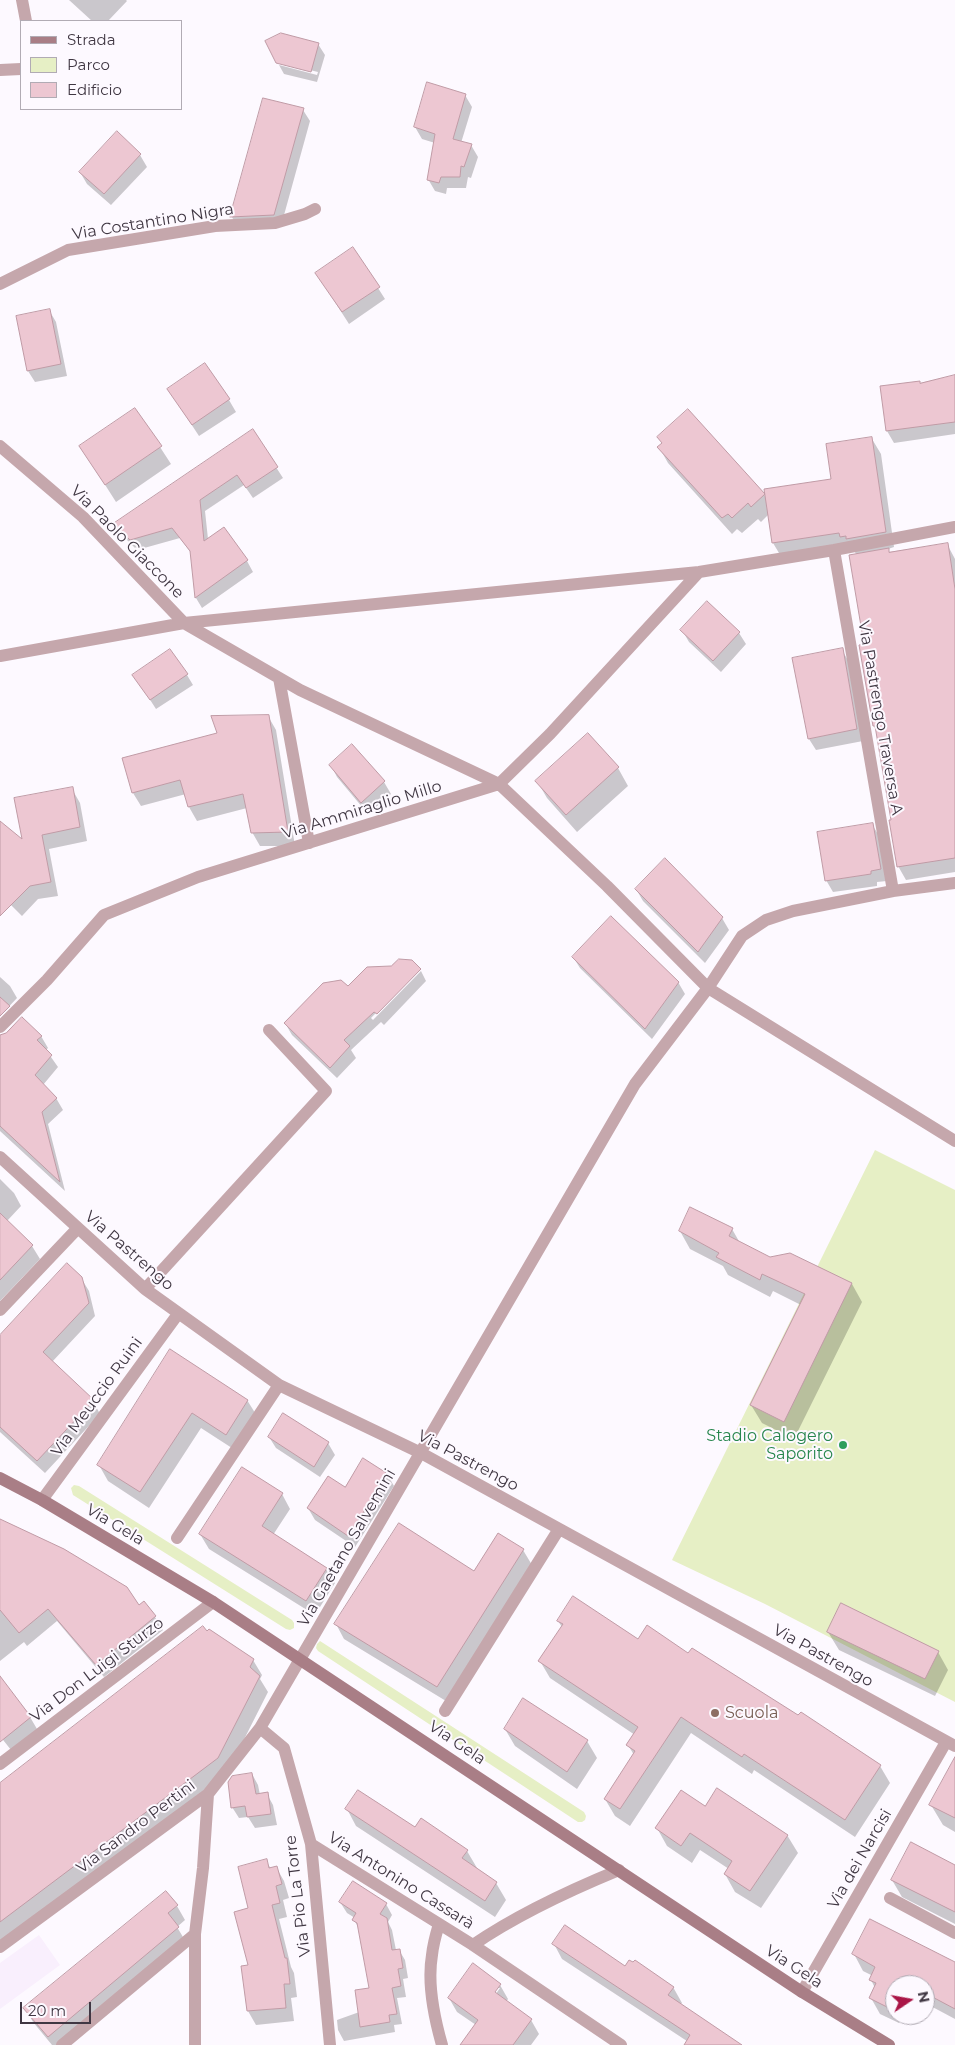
<!DOCTYPE html>
<html>
<head>
<meta charset="utf-8">
<style>
	body { margin:0 }
	#map { position:relative; width:955px; height:2045px; overflow:hidden; background:#fdf9ff; font-family:Montserrat,sans-serif }
	canvas { display:block }
	.legend { position:absolute; left:20px; top:20px; width:162px; height:90px; box-sizing:border-box; background:#fdf9ff; border:1px solid #b1abb4; margin:0; padding:6px 9px; list-style:none; font-size:15px; color:#403743 }
	.legend li { display:flex; align-items:center; gap:10px; height:25px }
	.legend b { width:25px; border:1px solid #b1abb4 }
	.north { position:absolute; left:885px; top:1975px; width:50px; height:50px; box-sizing:border-box; background:#fdf9ff; border:1px solid #b1abb4; border-radius:50%; rotate:78deg; font-size:14px; font-weight:700; line-height:20px; text-align:center; color:#403743 }
	.north::after { content:''; display:block; margin:auto; width:18px; height:22px; background:#aa1647; clip-path:polygon(50% 0,100% 100%,50% 72%,0 100%) }
	.scale { position:absolute; left:20px; top:2002px; width:71px; height:22px; box-sizing:border-box; border:2px solid #403743; border-top:0; padding-left:6px; font-size:15px; line-height:18px; white-space:nowrap; color:#403743; -webkit-text-stroke:4px #fdf9ff; paint-order:stroke }
</style>
</head>
<body>
<div id="map">
<canvas width="955" height="2045"></canvas>
<ul class="legend">
<li><b style="height:6px;background:#a97e86"></b>Strada</li>
<li><b style="height:14px;background:#e6efc5"></b>Parco</li>
<li><b style="height:14px;background:#edc7d2"></b>Edificio</li>
</ul>
<div class="north">N</div>
<div class="scale">20 m</div>
</div>
<script>
const g = document.querySelector('canvas').getContext('2d');
g.lineJoin = 'round';
function fill(path, color) {
  g.fillStyle = color;
  g.fill(path, 'evenodd');
}
function strokePath(path, color, width, dash) {
  g.strokeStyle = color;
  g.lineWidth = width;
  g.lineCap = dash ? 'butt' : 'round';
  g.setLineDash(dash || []);
  g.stroke(path);
}
function write(font, color, halo, rows, align = 'center') {
  g.font = font + ' Montserrat,sans-serif';
  g.lineWidth = 4;
  g.setLineDash([]);
  g.textBaseline = 'middle';
  g.strokeStyle = halo;
  g.fillStyle = color;
  for (const [text, x, y, turn = 0] of rows) {
    g.save();
    g.translate(x, y);
    g.rotate((+turn || 0) * Math.PI / 180);
    g.textAlign = isNaN(turn) ? turn : align;
    if (halo) g.strokeText(text, 0, 0);
    g.fillText(text, 0, 0);
    g.restore();
  }
}
fill(new Path2D(`
	M39 1935 60 1965 0 2009V1963Z`), '#f9effd');
fill(new Path2D(`
	M875 1150 955 1190V1702L765 1604 672 1560Z
	M74 1485 79 1486 292 1620 294 1623V1628L290 1630 286 1629 73 1495 71 1488Z
	M320 1641 584 1812 586 1816 585 1820 582 1822H578L318 1651 316 1648 317 1644Z`), '#e6efc5');
fill(new Path2D(`
	M69 0H126L127 1 108 21H92Z
	M318 44 325 55 317 82 284 74 279 65 317 75 318 72 277 62Z
	M465 95 472 107 461 143 471 145 478 157 471 178 468 177 466 188H447L446 194 435 191 428 179 435 143 422 139 415 127Z
	M303 110 310 121 281 226 238 229 232 217Z
	M140 155 147 167 111 205 87 184 80 172Z
	M317 274 378 288 385 299 349 324Z
	M49 310 56 322 67 376 35 382 28 371Z
	M955 377V434L894 443 887 431 920 384Z
	M229 400 236 412 199 436 176 401Z
	M688 411 767 498 833 480 872 439 881 454 894 547 888 549 890 553 947 544 955 559V872L906 880 898 866 893 821 877 732 874 726 857 555 854 551 782 558 773 543 769 514 761 522 758 519 742 533 737 529 732 534 668 463 659 447Z
	M252 430 283 478 253 498 244 485 205 511 208 539 247 561 253 572 202 608 196 598 191 553 180 538 137 550 121 534 115 524Z
	M81 447H160L171 464 116 502Z
	M682 630 739 633 746 644 721 672 689 642Z
	M842 650 849 662 863 741 816 750 809 739Z
	M134 675H187L193 685 156 709Z
	M268 716 276 730 295 846H260L252 832 247 808 197 821 189 807 186 794 141 806 133 793 218 734Z
	M588 735 618 768 628 786 577 832 547 798 537 781Z
	M331 765 384 782 391 794 368 814 337 777Z
	M72 789 80 803 87 841 49 849 58 896 38 899 22 916 9 903 0 911V823L24 843Z
	M872 824 879 836 887 881 877 882V886L833 892 826 880Z
	M636 889 722 918 729 930 705 963 643 901Z
	M573 957 678 982 685 994 652 1039 580 968Z
	M412 961 420 971H417L371 1018 373 1020 421 971 426 981 384 1025 381 1022 351 1050 356 1058 337 1078 292 1035 285 1023 348 988Z
	M0 977 10 986 17 998 0 1016Z
	M41 1036 48 1048 46 1050 58 1067 43 1085 56 1098 63 1110 48 1124 65 1191 0 1131V1047Z
	M0 1179 14 1193 21 1206 7 1221 32 1246 40 1259 0 1301Z
	M732 1229 740 1243 770 1258 790 1255 852 1284 862 1302 794 1439 762 1423 751 1405 801 1305 773 1291 770 1297 728 1275 723 1266 690 1249 680 1231Z
	M81 1278 89 1291 95 1316 52 1362 93 1401 100 1414 45 1473 0 1432V1337Z
	M170 1351 247 1400 257 1416 235 1450 201 1428 149 1508 108 1481 99 1465Z
	M283 1415 328 1443 335 1455 320 1477 276 1448 269 1437Z
	M387 1474 394 1486 355 1547 315 1520 308 1508 345 1488Z
	M282 1494 290 1509 273 1535 326 1569 335 1583 315 1615 209 1549 200 1534Z
	M0 1520 155 1617 163 1630 104 1677 57 1621 27 1646 24 1642 0 1661Z
	M498 1534 523 1550 532 1565 446 1701 344 1639 336 1624 475 1572Z
	M558 1621 688 1655 799 1717 801 1713 880 1766 890 1783 855 1837 754 1770 752 1774 691 1733 630 1826 615 1816 605 1799 634 1755 628 1745 635 1735 550 1678 540 1661 562 1627Z
	M828 1632 938 1652 948 1670 935 1696 839 1650Z
	M206 1633 253 1660 262 1675 260 1679 268 1692 227 1773 0 1944V1785Z
	M0 1689 30 1717 37 1729 11 1750 0 1736Z
	M505 1729 587 1741 597 1758 577 1789 515 1746Z
	M955 1772V1832L943 1825 931 1805Z
	M252 1774 258 1785 260 1795 267 1794 273 1805 277 1825 255 1828 248 1817 239 1818 232 1807Z
	M706 1808 787 1835 798 1853 761 1908 735 1892 725 1874 729 1869 700 1850 692 1863 667 1846 657 1828Z
	M347 1809 416 1829 467 1851 477 1868 476 1869 496 1883 506 1900 495 1917 356 1826Z
	M266 1861 271 1869 276 1867 284 1881 289 1898 283 1900 287 1917 279 1919 291 1967 294 1973 297 1997 291 1998 294 2021 256 2025 248 2011 243 1967 250 1966V1909Z
	M955 1866V1924L902 1897 892 1880Z
	M340 1902 386 1904 392 1915 388 1922 392 1930 396 1950H399L405 1960 408 1978 403 1979 406 1997 397 1998 402 2024 394 2025 395 2032 344 2041 338 2030 337 2020 376 2006 360 1930 354 1920 355 1918 347 1913Z
	M177 1906 185 1920 177 1927 186 1942 64 2045H52L33 2022 25 2008Z
	M554 1944 626 1968 673 1987 682 2003 680 2005 735 2045H693L562 1959Z
	M854 1954 955 1964V2019L925 2003V1985H895V2015H903L899 2023 880 2014 871 1998 875 1988 871 1980 873 1976 863 1971Z
	M473 1965 500 1985 508 1999 506 2002 531 2020 539 2034 531 2045H462L476 2025 457 2012 449 1998ZM497 1988H500L493 1998 491 1996Z`), '#0003');
const building = new Path2D(`
	M281 33 319 43 311 72 276 63 265 41Z
	M427 82 466 94 453 139 472 144 464 167 461 166 460 177H441L439 183 427 180 435 134 414 127Z
	M263 98 304 108 274 215 230 217Z
	M117 131 141 154 104 194 79 172Z
	M353 247 380 287 342 312 315 273Z
	M50 309 61 364 27 371 16 316Z
	M205 363 230 399 192 425 167 389Z
	M955 375V422L886 431 880 386 920 381V383Z
	M135 408 162 446 105 485 79 446Z
	M688 409 765 494 751 507 748 503 732 518 728 514 722 518 657 447 662 443 657 437Z
	M253 429 278 467 246 488 237 475 200 500 204 541 224 527 248 560 195 598 190 551 172 528 130 540 113 524Z
	M872 437 886 532 846 539V536L840 537 839 533 772 543 764 489 831 479 826 444Z
	M948 543 955 589V858L897 867 889 820H891L875 726H873L859 645 864 644 849 555 889 548V552Z
	M707 601 740 632 713 661 680 630Z
	M843 648 857 729 808 739 792 658Z
	M170 649 188 674 150 700 132 675Z
	M269 715 288 832 251 833 243 794 188 807 180 780 132 793 122 758 217 733 211 716Z
	M588 733 619 767 566 815 535 781Z
	M352 744 385 781 361 803 329 765Z
	M73 787 80 827 42 835 51 882 30 886 0 916V821L22 839 14 798Z
	M873 823 881 869 871 871V874L825 881 817 832Z
	M665 858 723 917 698 952 635 889Z
	M611 916 679 982 645 1029 572 957Z
	M399 959 412 960 421 969 377 1014 374 1012 344 1040 350 1046 330 1068 284 1023 323 983 341 980 348 986 367 967 391 966Z
	M0 997 10 1006 0 1016Z
	M22 1017 42 1036 37 1040 52 1055 35 1075 57 1098 42 1112 60 1182 0 1126V1035L6 1033Z
	M690 1207 733 1228 729 1236 770 1257 790 1253 852 1283 784 1422 750 1405 805 1294 762 1274 760 1280 716 1257 719 1253 679 1231Z
	M0 1213 33 1245 0 1280Z
	M67 1263 82 1277 89 1303 43 1352 94 1400 37 1461 0 1427V1335Z
	M170 1349 248 1400 226 1435 192 1413 140 1492 97 1465Z
	M283 1413 329 1442 314 1467 268 1437Z
	M363 1458 388 1474 348 1536 307 1508 328 1476 345 1487Z
	M242 1467 283 1493 262 1526 327 1568 306 1601 199 1534Z
	M0 1519 64 1549 127 1587 139 1605 144 1601 156 1616 96 1665 48 1609 19 1633 0 1610Z
	M399 1523 474 1571 498 1533 524 1549 437 1687 334 1624Z
	M573 1596 638 1639 647 1625 688 1653 692 1648 798 1715 801 1712 881 1765 845 1820 744 1754 742 1757 681 1717 620 1809 604 1799 635 1751 626 1745 638 1727 538 1661 563 1624 557 1621Z
	M841 1603 939 1651 925 1679 827 1632Z
	M203 1626 207 1631 209 1629 254 1659 250 1667 260 1676 218 1758 0 1922V1783Z
	M0 1676 31 1717 0 1742Z
	M523 1698 588 1740 567 1772 504 1729Z
	M955 1757V1818L929 1805Z
	M252 1773 256 1794 268 1792 271 1814 247 1817 245 1806 231 1808 228 1782 232 1776Z
	M717 1788 788 1835 750 1891 724 1874 732 1861 690 1833 681 1846 655 1828 681 1790 705 1806Z
	M358 1790 415 1827 421 1818 468 1850 462 1858 497 1882 485 1901 345 1809Z
	M911 1842 955 1865V1912L891 1880Z
	M267 1859 269 1868 277 1866 282 1884 276 1886 280 1903 272 1905 285 1958H287L290 1984H284L286 2008 247 2011 241 1966 248 1965 234 1912 248 1908 238 1867Z
	M353 1881 387 1903 380 1914 387 1918 392 1950 400 1949 403 1968 398 1969 401 1986 392 1988 397 2014 389 2015 390 2022 360 2027 355 1990 369 1988 357 1923 352 1920 356 1913 339 1902Z
	M166 1891 178 1905 168 1913 179 1927 48 2037 23 2008Z
	M870 1919 955 1962V2009L925 1993V1985H910L903 1981 901 1985H895V1997L889 2008 869 1998 876 1983 869 1980 875 1967 852 1954Z
	M565 1925 625 1966 629 1960 633 1962 635 1960 674 1987 668 1995 742 2045H684L690 2035 552 1944Z
	M473 1963 501 1984 495 1992 532 2019 513 2045H460L478 2020 448 1998Z`);
fill(building, '#edc7d2');
strokePath(building, '#c09ba6', 1);
strokePath(new Path2D(`
	M22 0 26 21
	M0 70 21 69
	M0 284 68 250 215 226 275 223 305 214 315 209
	M0 446 83 517 184 623 300 690 499 784 607 886 708 988 955 1141
	M834 550 893 891
	M0 656 184 623 699 572 834 550 955 527
	M279 678 309 843
	M0 1027 47 980 104 915 198 877 499 784 550 734 699 572
	M0 1157 145 1289 279 1385 421 1453 955 1746
	M145 1289 326 1091 269 1030
	M0 1310 77 1229
	M42 1500 178 1314
	M177 1538 279 1385
	M445 1711 559 1529
	M260 1728 284 1748 311 1844 330 2045
	M0 1764 213 1602
	M311 1844 473 1945 621 2045
	M890 1898 955 1933
	M439 1924C436 1934 433 1945 432 1955 427 1984 434 2017 442 2045
	M473 1945C518 1914 568 1891 619 1870
	M0 1947 208 1794 260 1728 635 1084 708 988 742 936 766 920 793 911 893 891 955 883
	M802 1992 946 1742
	M62 2045 195 1934
	M195 2045V1934L203 1868 208 1794`), '#c5a7ac', 12);
strokePath(new Path2D(`
	M0 1478 42 1500 213 1602 802 1992 889 2045`), '#a97e86', 12);
for (const [x, y, r, color] of [
	[843,1445,5,"#2e9e5b"],
	[715,1713,5,"#8d6e63"]
]) {
  const dot = new Path2D();
  dot.arc(x, y, r, 0, 2 * Math.PI);
  g.fillStyle = color;
  g.fill(dot);
  strokePath(dot, '#fdf9ff', 2);
}
write('16px', '#403743', '#fdf9ff', [
	["Via Costantino Nigra",153,222,-9],
	["Via Paolo Giaccone",127,542,45],
	["Via Pastrengo Traversa A",880,718,80],
	["Via Ammiraglio Millo",362,810,-17],
	["Via Pastrengo",129,1251,41],
	["Via Meuccio Ruini",97,1397,-54],
	["Via Pastrengo",468,1461,28],
	["Via Gela",115,1525,31],
	["Via Gaetano Salvemini",347,1548,-60],
	["Via Pastrengo",823,1656,29],
	["Via Don Luigi Sturzo",97,1670,-37],
	["Via Gela",457,1743,34],
	["Via Sandro Pertini",136,1827,-37],
	["Via dei Narcisi",860,1859,-60],
	["Via Antonino Cassarà",401,1881,32],
	["Via Pio La Torre",298,1896,-97],
	["Via Gela",794,1967,33]
]);
write('16px', '#27864d', '#fdf9ff', [
	["Stadio Calogero",833,1436],
	["Saporito",833,1454]
], 'right');
write('16px', '#785e54', '#fdf9ff', [
	["Scuola",725,1713]
], 'left');
</script>
</body>
</html>
